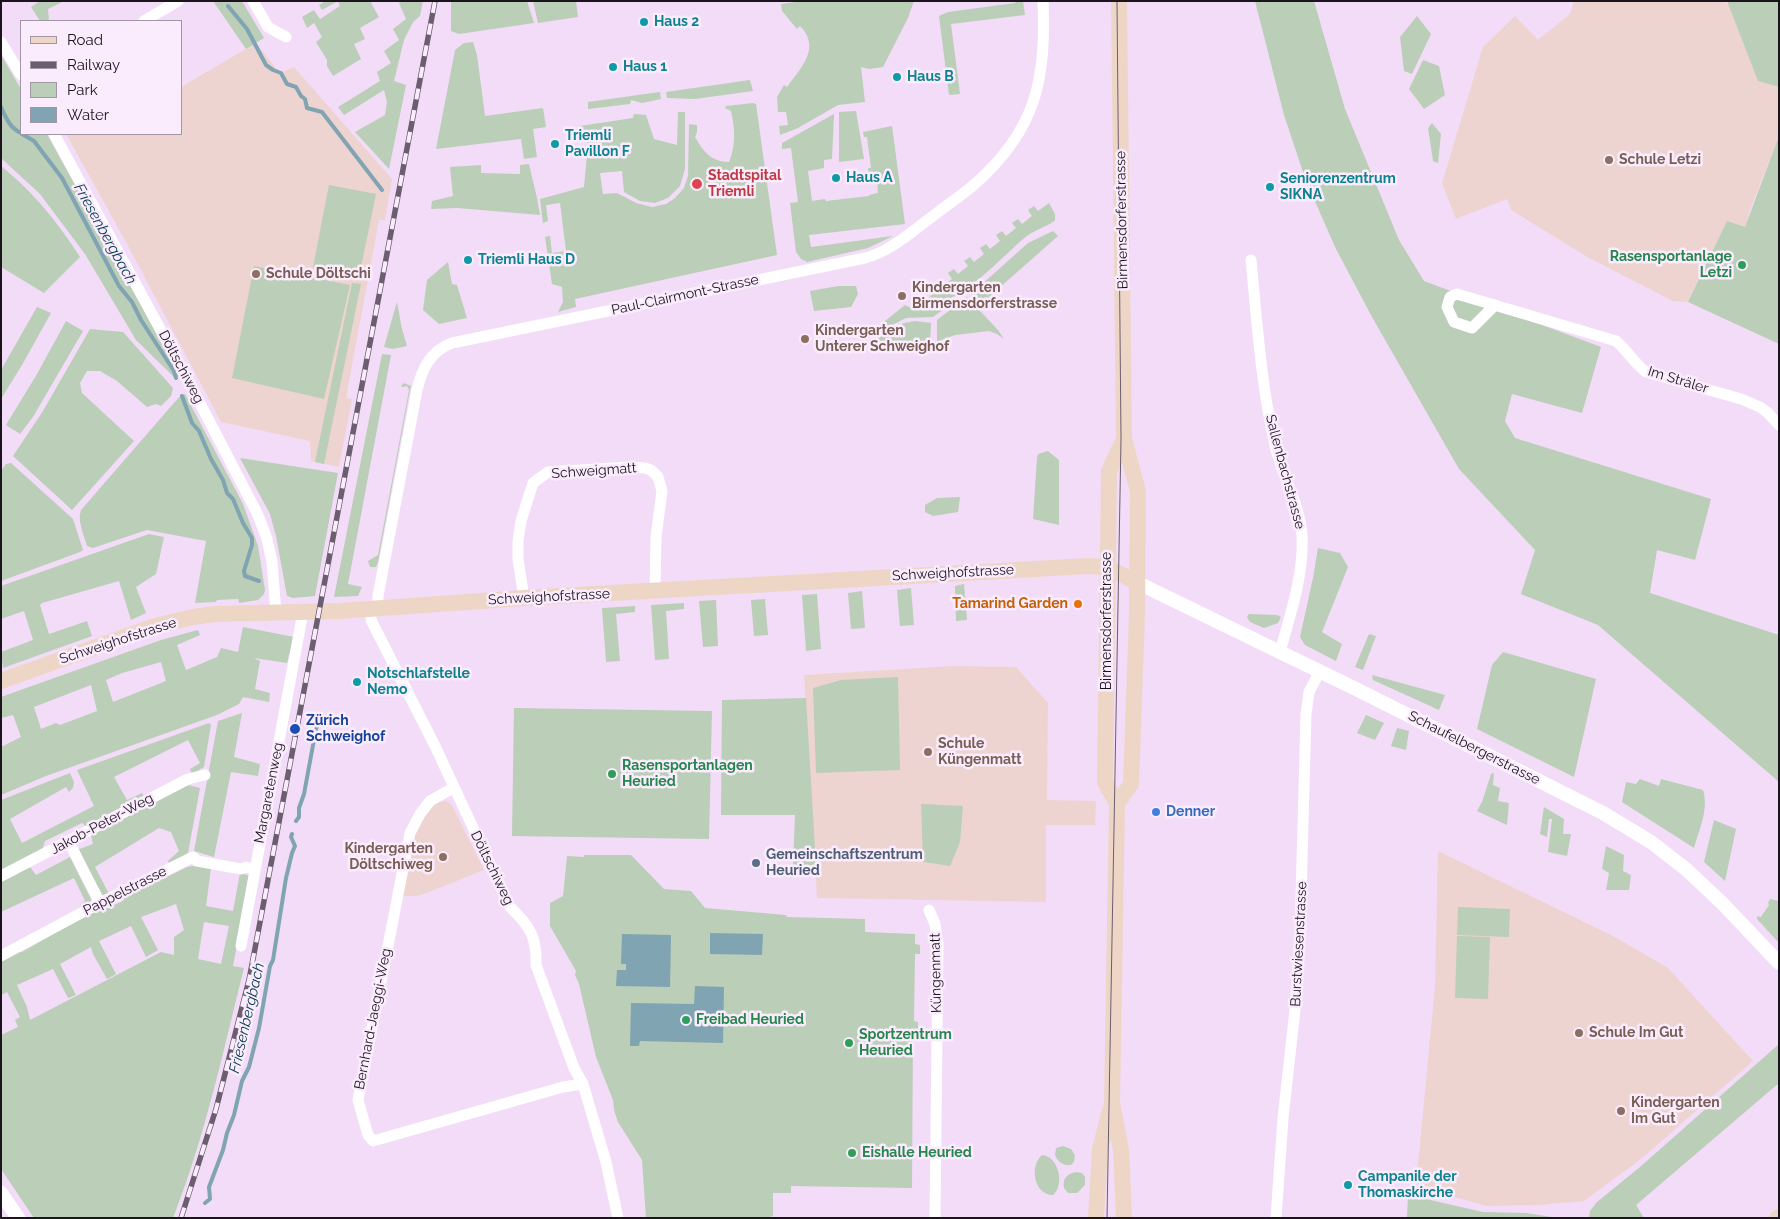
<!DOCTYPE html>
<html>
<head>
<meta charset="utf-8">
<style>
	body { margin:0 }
	#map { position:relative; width:1780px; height:1219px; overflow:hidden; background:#f3dcf8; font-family:Raleway,sans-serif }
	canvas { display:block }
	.frame { position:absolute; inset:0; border:2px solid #1c141d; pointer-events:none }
	.legend { position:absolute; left:20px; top:20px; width:162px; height:115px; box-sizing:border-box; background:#faecfd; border:1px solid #a196a3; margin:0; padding:6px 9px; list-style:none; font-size:15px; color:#1c141d }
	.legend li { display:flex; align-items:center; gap:10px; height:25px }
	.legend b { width:25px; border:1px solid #a196a3 }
</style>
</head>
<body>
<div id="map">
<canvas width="1780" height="1219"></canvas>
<div class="frame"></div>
<ul class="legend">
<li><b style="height:6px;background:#eed6c7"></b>Road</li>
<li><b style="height:6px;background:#6b5e6e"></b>Railway</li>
<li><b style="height:14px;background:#baceb8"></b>Park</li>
<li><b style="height:14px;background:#80a4b2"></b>Water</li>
</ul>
</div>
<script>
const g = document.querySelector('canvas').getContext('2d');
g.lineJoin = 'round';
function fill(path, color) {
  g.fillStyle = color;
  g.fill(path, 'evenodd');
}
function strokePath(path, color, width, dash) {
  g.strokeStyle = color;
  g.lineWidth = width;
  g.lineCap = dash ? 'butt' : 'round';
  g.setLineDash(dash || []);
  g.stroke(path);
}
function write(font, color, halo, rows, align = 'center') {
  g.font = font + ' Raleway,sans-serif';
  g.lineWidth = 5;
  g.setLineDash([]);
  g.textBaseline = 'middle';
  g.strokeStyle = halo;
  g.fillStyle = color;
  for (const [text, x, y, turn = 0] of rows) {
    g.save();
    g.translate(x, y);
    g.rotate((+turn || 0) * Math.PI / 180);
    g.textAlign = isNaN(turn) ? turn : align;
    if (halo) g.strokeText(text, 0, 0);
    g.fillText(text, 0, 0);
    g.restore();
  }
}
fill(new Path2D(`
	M1574 1H1723L1729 5 1758 80 1779 87V136L1750 210 1745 228 1727 221 1688 302 1673 301 1589 258 1511 210 1507 199 1456 219 1442 183 1483 47 1515 16 1538 40 1570 14Z
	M256 43 280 73 294 67 392 179 385 220H379L346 398 352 399 339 467 311 461 310 441 221 422 126 242 66 134H181V87Z
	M953 666 1016 667 1048 703 1047 800 1096 801 1095 825H1046V902L817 898 804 675Z
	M446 801 452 805 484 870 424 894 416 896H401L413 834 430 809 438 802Z
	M1438 851 1611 935 1667 967 1753 1061 1641 1159 1584 1201 1540 1205 1486 1206 1416 1186 1435 986Z`), '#eed4d0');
fill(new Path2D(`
	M40 1H64L48 9 49 19 46 21H40L31 7Z
	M213 1H242L264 38 246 49Z
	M326 1H373L371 3 379 17 360 28 365 39 354 44 361 59 333 76 327 66V60L316 42 322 37 314 23 307 28 302 17 314 10 320 19 340 6 338 1 322 10 319 5Z
	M401 1H423L420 16 413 22 404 40 394 81 406 85 389 169 355 132 385 115 387 102 384 90 344 115 338 107 380 81 377 72 391 63 384 51 399 40 393 29 406 19 399 3Z
	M451 1H527L534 23 459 34 451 31Z
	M533 1H576L578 17 538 23Z
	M803 1H914L908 18 883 67 869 69 861 67 865 102 838 105 798 128 780 135 779 126 788 125 786 112H778L777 97 784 85 787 87C800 69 822 48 800 26L797 29 782 11 781 4Z
	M1016 1H1023L1025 15 951 24 960 94 949 95 939 16 948 12 1015 3Z
	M1255 1H1314L1345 109 1399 240 1424 281 1601 347 1582 413 1512 394 1505 421 1515 438 1711 499 1695 560 1657 550 1650 593 1779 635V782L1598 625 1521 594 1535 550 1459 469 1372 317 1336 249 1306 181 1284 115Z
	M1727 1H1779V87L1758 81Z
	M1417 16 1431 34 1412 74 1404 71 1400 37Z
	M473 42 477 55 485 116 543 108 546 127 533 129 537 157 524 159 521 139 436 149 455 50 464 43Z
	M1 55 21 89V134H47L180 376 175 378 136 340 85 254 40 194 1 158Z
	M1423 60 1439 66 1445 95 1424 109 1409 89Z
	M750 80 753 91 695 99 667 98 666 92Z
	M660 92 661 99 642 103 631 100 630 104 588 109V102Z
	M753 103 756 104 777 255 575 299 576 307 558 312 563 302 562 287 552 284 545 237 550 236 552 253 566 251 560 203 546 205 548 221 543 223 540 199 584 187 588 144 580 126 633 118 634 114 646 115 654 139 677 145 678 112H685V169L680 186 668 198 655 203 640 201 624 192 622 171 600 173 603 194 617 193 636 203 652 207 666 204 675 198 684 188 688 176 689 124 697 125V132L695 137C703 151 711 162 729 162 736 145 735 129 731 111L725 108 726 106Z
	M856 111 864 159 839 162V112Z
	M834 114 832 159 824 160V168L808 171 812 201 825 199 826 201 869 196V195L878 193 877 181 870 182 868 168H871L867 137H864L863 132 892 126 905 224 809 235 811 247 893 236 868 248 807 262 801 259 796 252 790 203 798 202 791 148 782 149V143Z
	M1432 123 1441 134 1438 163 1433 161 1428 128Z
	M1779 136V344L1688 302 1727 221 1745 227Z
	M529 164 537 198 540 215 457 208 431 209 432 201 453 196 450 167 481 165V173L520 174V165Z
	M1 166C34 193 57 221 80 257L44 293 1 267Z
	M329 185 376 194 359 277 313 267Z
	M1049 203 1055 214V220L1053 222C1045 227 1036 230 1028 235 1008 250 952 315 926 300L936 291 932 286 938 282 942 287 952 279 948 273 954 269 958 274 968 266 964 261 970 257 974 262 984 254 980 248 986 244 990 249 1000 241 996 235 1002 231 1006 236 1016 228 1012 223 1018 219 1022 224 1032 216 1028 210 1034 206 1038 211Z
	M1053 231 1058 236 981 304 971 294 1028 243Z
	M448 262 452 284 457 285 467 318 439 324 423 310 427 280Z
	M254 266 350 285 324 399 232 378Z
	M352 283 361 284 324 464 315 462Z
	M838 286H856L858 294 851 307 814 311 810 291Z
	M967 297 998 330 1004 339 997 334 989 331 955 335 941 340 937 349V320Z
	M397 302 402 329 407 346 393 349 384 347Z
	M951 304 933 317 906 318 888 327 875 329 905 305 913 309Z
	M37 307 51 313 22 365 1 399V370Z
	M66 321 83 331 33 417 20 434 6 425 37 374Z
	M915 321 931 323 930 344 933 353 878 348 879 332 893 330 904 323Z
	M90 329 123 332 173 388 171 396 161 406 156 404 147 407 117 381 100 371H87L80 383 82 393 134 441 72 510 13 456 43 411Z
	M382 354 391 355 390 360 348 584 362 587 358 596 334 597Z
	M404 383 411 386 410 390 378 562 376 567H370L368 561 378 555 409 390 407 386 402 387 401 386Z
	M185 394 243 504 258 546 265 590 264 594 258 600 239 603 238 599 217 600 216 602 195 603 206 541 147 530 93 548 87 546C84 535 77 521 81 510L180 396Z
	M1048 451 1059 460V525L1033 519 1037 458 1038 454Z
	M240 458 338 473 315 596 293 598 287 596 276 536 270 514Z
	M11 463 73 519 83 550 80 552 1 581V471L6 464Z
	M960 497 958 512 933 516 925 512V505L937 498Z
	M149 534 164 537 156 574 136 587 146 613 131 620 119 581 42 603 40 605 49 634 87 621 92 636 3 668 1 652 33 640 24 611 1 619V586Z
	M1318 548 1340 553 1348 567 1322 632 1342 644 1336 661 1305 645 1300 637 1313 578Z
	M964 584 967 620 956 621 955 586Z
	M911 588 914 625 900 626 897 590Z
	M862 591 865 628 851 629 848 593Z
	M817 594 821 649 806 651 802 595Z
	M765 599 768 635 754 636 751 600Z
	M716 600 718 646 703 647 699 601Z
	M684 603V609L666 611 669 659 655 660 651 605Z
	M635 606V612L616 614 620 661 606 662 602 608Z
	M1249 614 1277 615 1281 617 1278 623 1264 628 1250 622 1247 617Z
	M243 627 294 637 287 663 254 658 260 661 255 689 270 693 269 702 243 697 239 704 217 715 46 776 1 795V747L21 737 13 715 1 718V697L161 640 198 630 200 635 177 645 186 670 217 657 221 648 238 652ZM161 662 166 681 113 702 106 680 122 673ZM91 685 97 711 60 725 56 723 41 729 34 707Z
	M1369 634 1376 636 1363 670 1355 667Z
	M1503 652 1596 679 1574 777 1477 729 1492 665Z
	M1372 675 1445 695 1439 710 1373 680Z
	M898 677 900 770 816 773 813 688 841 680Z
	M806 698 816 866 793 865 795 815H721L722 700Z
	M514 708 712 711 709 839 512 836Z
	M242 713 234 757 260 764 258 776 231 772 214 857 194 851 218 721Z
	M1366 715 1384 723 1375 740 1357 733Z
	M209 723 211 725 204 767 192 774 190 769 200 763 188 740 114 777 127 800 142 793 145 798 88 828 82 823 45 841 42 850 1 871V800L70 773 74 782 73 788 69 792 66 787 10 819 22 843 94 806 77 770Z
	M1397 728 1409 731 1406 750 1391 746Z
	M1494 773 1493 785 1500 788 1498 801 1509 803 1507 825 1477 811 1482 802 1491 774Z
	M1640 779 1659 786 1661 779 1703 790C1709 809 1699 830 1694 848L1622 802 1626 782 1636 784Z
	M188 785 200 788 188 853 170 866 168 861 179 851 171 832 159 828 95 867 109 894 104 898 77 850 93 844 91 835Z
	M921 804 963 806 960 842 950 866 923 862Z
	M1544 807 1564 819 1563 834H1571L1567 856 1548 852 1552 819H1549L1547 837 1540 834Z
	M1714 820 1736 829 1725 881 1704 862Z
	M1606 846 1624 855 1623 871 1631 875 1629 890H1606L1609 873 1602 869Z
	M584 855H631L664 889 691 891 705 908 786 915 787 917 865 919V932L915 934V944L920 945V954H915L914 1021 918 1022V1031H913L912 1188 791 1186V1193H773V1216L765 1218H646L642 1160 618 1122 614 1110 613 1100 596 1057 579 984 575 975 576 971 550 926V903L563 896 567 856 584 857Z
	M70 857 91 899 90 904 81 910 80 905 85 901 74 878 1 912V882L30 867 36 875Z
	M199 865 211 868 206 906 233 911 240 873 250 876 233 966 244 968C223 1052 205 1137 173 1218H34L1 1169V1035L18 1027 15 1020 20 1017 7 992 1 995V959L18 951 22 952 97 909 101 911 123 901 125 896 152 881 157 882 187 867ZM176 904 184 930 174 937V955L161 952 30 1020 27 1007 17 985 53 969 68 998 76 995 60 964 91 947 93 954 107 979 116 974 99 941 131 926 146 957 158 950 141 917ZM204 922 229 926 221 964 198 959Z
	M1770 899 1779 901V943L1757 919V916L1761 917 1769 905 1768 903Z
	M1458 907 1510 909 1509 937 1457 935Z
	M1457 936 1490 937 1488 999 1455 998Z
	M1779 1044V1083L1636 1205 1644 1218H1589L1590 1211 1597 1202 1640 1167Z
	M1063 1146 1071 1149 1075 1155 1074 1162 1071 1165C1063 1166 1058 1162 1055 1155L1056 1148Z
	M1042 1155C1059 1156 1065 1186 1053 1195 1034 1195 1029 1166 1042 1155Z
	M1077 1172 1082 1173 1085 1177V1185L1077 1193H1068L1064 1188C1062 1178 1068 1173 1077 1172Z
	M1408 1195 1483 1212 1526 1213 1558 1218H1407Z`), '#baceb8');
fill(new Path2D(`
	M710 933 763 934 762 955 710 954Z
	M622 934 671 935 670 987 616 986 617 970H626V964H621Z
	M695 986 724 987 723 1043 640 1041 639 1046H630L631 1003 694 1004Z`), '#80a4b2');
strokePath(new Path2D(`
	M228 6 247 29 266 65 273 70 281 73 287 84 296 87 301 96 305 99 307 108 322 112 382 190
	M1 107C6 118 10 128 21 133
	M22 134 34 141 62 178 119 286 132 302 141 320 174 371 176 378
	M182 396 192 423 199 431 211 459 223 480 227 493 233 499 243 523 252 538V545L244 571 245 576 259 581
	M296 821 299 817V808L304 794 316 729 320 719
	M205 1203 210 1199 209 1187 223 1150 227 1133 234 1115 242 1081 249 1067 259 1028 270 966 273 960 286 878 292 853 295 846 291 837 292 834`), '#80a4b2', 4);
strokePath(new Path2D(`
	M253 1 268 27 286 37
	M144 21 178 1
	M1 42 21 75
	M54 134 189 382 258 515 267 539 272 562 276 613
	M1251 260C1257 321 1261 386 1275 445 1282 477 1300 503 1302 536 1304 575 1290 615 1280 652
	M1495 305 1472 328 1454 322 1447 307 1450 297 1457 294 1616 341C1627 350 1634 363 1646 372L1741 399 1760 407 1768 413 1779 425
	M524 598 518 559V541L521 521 533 483 548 472 629 467 645 468 651 470 658 477 662 491 656 537 655 590
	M378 608V596L417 390C422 369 430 351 452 343L865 258C891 251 911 232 933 216 947 205 962 195 975 184 1037 129 1046 79 1043 1
	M371 609V620L435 746 510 907C530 926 537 937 536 965L574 1068 583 1084 606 1162 618 1218
	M453 788 430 801 420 814 410 833 358 1100 368 1135 373 1141 563 1087 583 1084
	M69 842 100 903
	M1 876 188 779 205 775
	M929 910 935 924 938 944 935 1218
	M241 946 303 612
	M1 956 100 903 193 857 197 861 241 869 246 867 255 869
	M1276 1218 1283 1118 1295 1010 1300 935 1306 714 1309 692 1320 671`), '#fff', 11);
strokePath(new Path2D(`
	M1136 582 1358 690 1603 813 1651 842 1687 870 1723 904 1779 963
	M1 1193 18 1218`), '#fff', 14);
strokePath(new Path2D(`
	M1124 439 1109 471 1105 782 1117 804 1112 1103 1121 1150 1124 1218
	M1 681 155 626 193 617 215 614 340 611 524 598 1088 566 1107 567 1136 582
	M1117 804 1131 784 1137 614 1138 491 1124 439 1119 1
	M1096 1218 1100 1149 1111 1107
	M1777 1218 1779 1217`), '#eed6c7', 16);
strokePath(new Path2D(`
	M1107 1218 1121 439 1117 1`), '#6b5e6e', 1);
const rail = new Path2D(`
	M181 1218 216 1109 249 980 435 1`);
strokePath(rail, '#6b5e6e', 5.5);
strokePath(rail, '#faecfd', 4, [11]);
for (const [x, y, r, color] of [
	[644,22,5,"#0f9aa8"],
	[613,67,5,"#0f9aa8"],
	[897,77,5,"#0f9aa8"],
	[555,144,5,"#0f9aa8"],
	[1609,160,5,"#8d6e63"],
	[836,178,5,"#0f9aa8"],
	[697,184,6,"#e0444e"],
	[1270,187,5,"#0f9aa8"],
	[468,260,5,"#0f9aa8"],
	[1742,265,5,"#2e9e5b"],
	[256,274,5,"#8d6e63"],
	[902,296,5,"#8d6e63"],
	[805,339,5,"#8d6e63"],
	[1078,604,5,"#e8710a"],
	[357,682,5,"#0f9aa8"],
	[295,729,6,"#1a4fb4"],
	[928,752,5,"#8d6e63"],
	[612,774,5,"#2e9e5b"],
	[1156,812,5,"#3f7fe0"],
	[443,857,5,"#8d6e63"],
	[756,863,5,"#5c6f8a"],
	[686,1020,5,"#2e9e5b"],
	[1579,1033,5,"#8d6e63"],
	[849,1043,5,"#2e9e5b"],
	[1621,1111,5,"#8d6e63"],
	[852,1153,5,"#2e9e5b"],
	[1348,1185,5,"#0f9aa8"]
]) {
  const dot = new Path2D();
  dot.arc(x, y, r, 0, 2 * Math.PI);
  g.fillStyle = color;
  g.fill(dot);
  strokePath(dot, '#faecfd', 2);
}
write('bold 14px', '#0d838f', '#faecfd', [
	["Haus 2",654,22],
	["Haus 1",623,67],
	["Haus B",907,77],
	["Triemli",565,136],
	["Pavillon F",565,152],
	["Haus A",846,178],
	["Seniorenzentrum",1280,179],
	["SIKNA",1280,195],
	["Triemli Haus D",478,260],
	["Notschlafstelle",367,674],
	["Nemo",367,690],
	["Campanile der",1358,1177],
	["Thomaskirche",1358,1193]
], 'left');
write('bold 14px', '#785e54', '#faecfd', [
	["Schule Letzi",1619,160],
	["Schule Döltschi",266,274],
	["Kindergarten",912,288],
	["Birmensdorferstrasse",912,304],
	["Kindergarten",815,331],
	["Unterer Schweighof",815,347],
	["Schule",938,744],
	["Küngenmatt",938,760],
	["Kindergarten",433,849,"right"],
	["Döltschiweg",433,865,"right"],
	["Schule Im Gut",1589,1033],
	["Kindergarten",1631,1103],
	["Im Gut",1631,1119]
], 'left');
write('bold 14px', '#be3a42', '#faecfd', [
	["Stadtspital",708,176],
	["Triemli",708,192]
], 'left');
write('14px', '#1c141d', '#faecfd', [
	["Birmensdorferstrasse",1122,220,-91],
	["Paul-Clairmont-Strasse",685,295,-12],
	["Döltschiweg",181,367,62],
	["Im Sträler",1678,380,17],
	["Schweigmatt",594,471,-4],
	["Sallenbachstrasse",1285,472,75],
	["Schweighofstrasse",953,573,-3],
	["Schweighofstrasse",549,597,-3],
	["Birmensdorferstrasse",1107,621,-90],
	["Schweighofstrasse",118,641,-18],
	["Schaufelbergerstrasse",1474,748,27],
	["Margaretenweg",269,793,-79],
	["Jakob-Peter-Weg",102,824,-28],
	["Döltschiweg",492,868,64],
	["Pappelstrasse",125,891,-27],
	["Burstwiesenstrasse",1299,944,-87],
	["Küngenmatt",936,973,-91],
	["Bernhard-Jaeggi-Weg",373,1019,-79]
]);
write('bold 14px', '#27864d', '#faecfd', [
	["Rasensportanlage",1732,257,"right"],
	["Letzi",1732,273,"right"],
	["Rasensportanlagen",622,766],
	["Heuried",622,782],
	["Freibad Heuried",696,1020],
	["Sportzentrum",859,1035],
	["Heuried",859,1051],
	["Eishalle Heuried",862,1153]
], 'left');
write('bold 14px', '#c56008', '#faecfd', [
	["Tamarind Garden",1068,604]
], 'right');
write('bold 14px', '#164399', '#faecfd', [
	["Zürich",306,721],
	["Schweighof",306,737]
], 'left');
write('bold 14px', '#366cbe', '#faecfd', [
	["Denner",1166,812]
], 'left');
write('bold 14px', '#4e5e75', '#faecfd', [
	["Gemeinschaftszentrum",766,855],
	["Heuried",766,871]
], 'left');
write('italic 15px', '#083e4f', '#faecfd', [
	["Friesenbergbach",105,234,61],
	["Friesenbergbach",247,1018,-77]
]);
</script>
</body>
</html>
